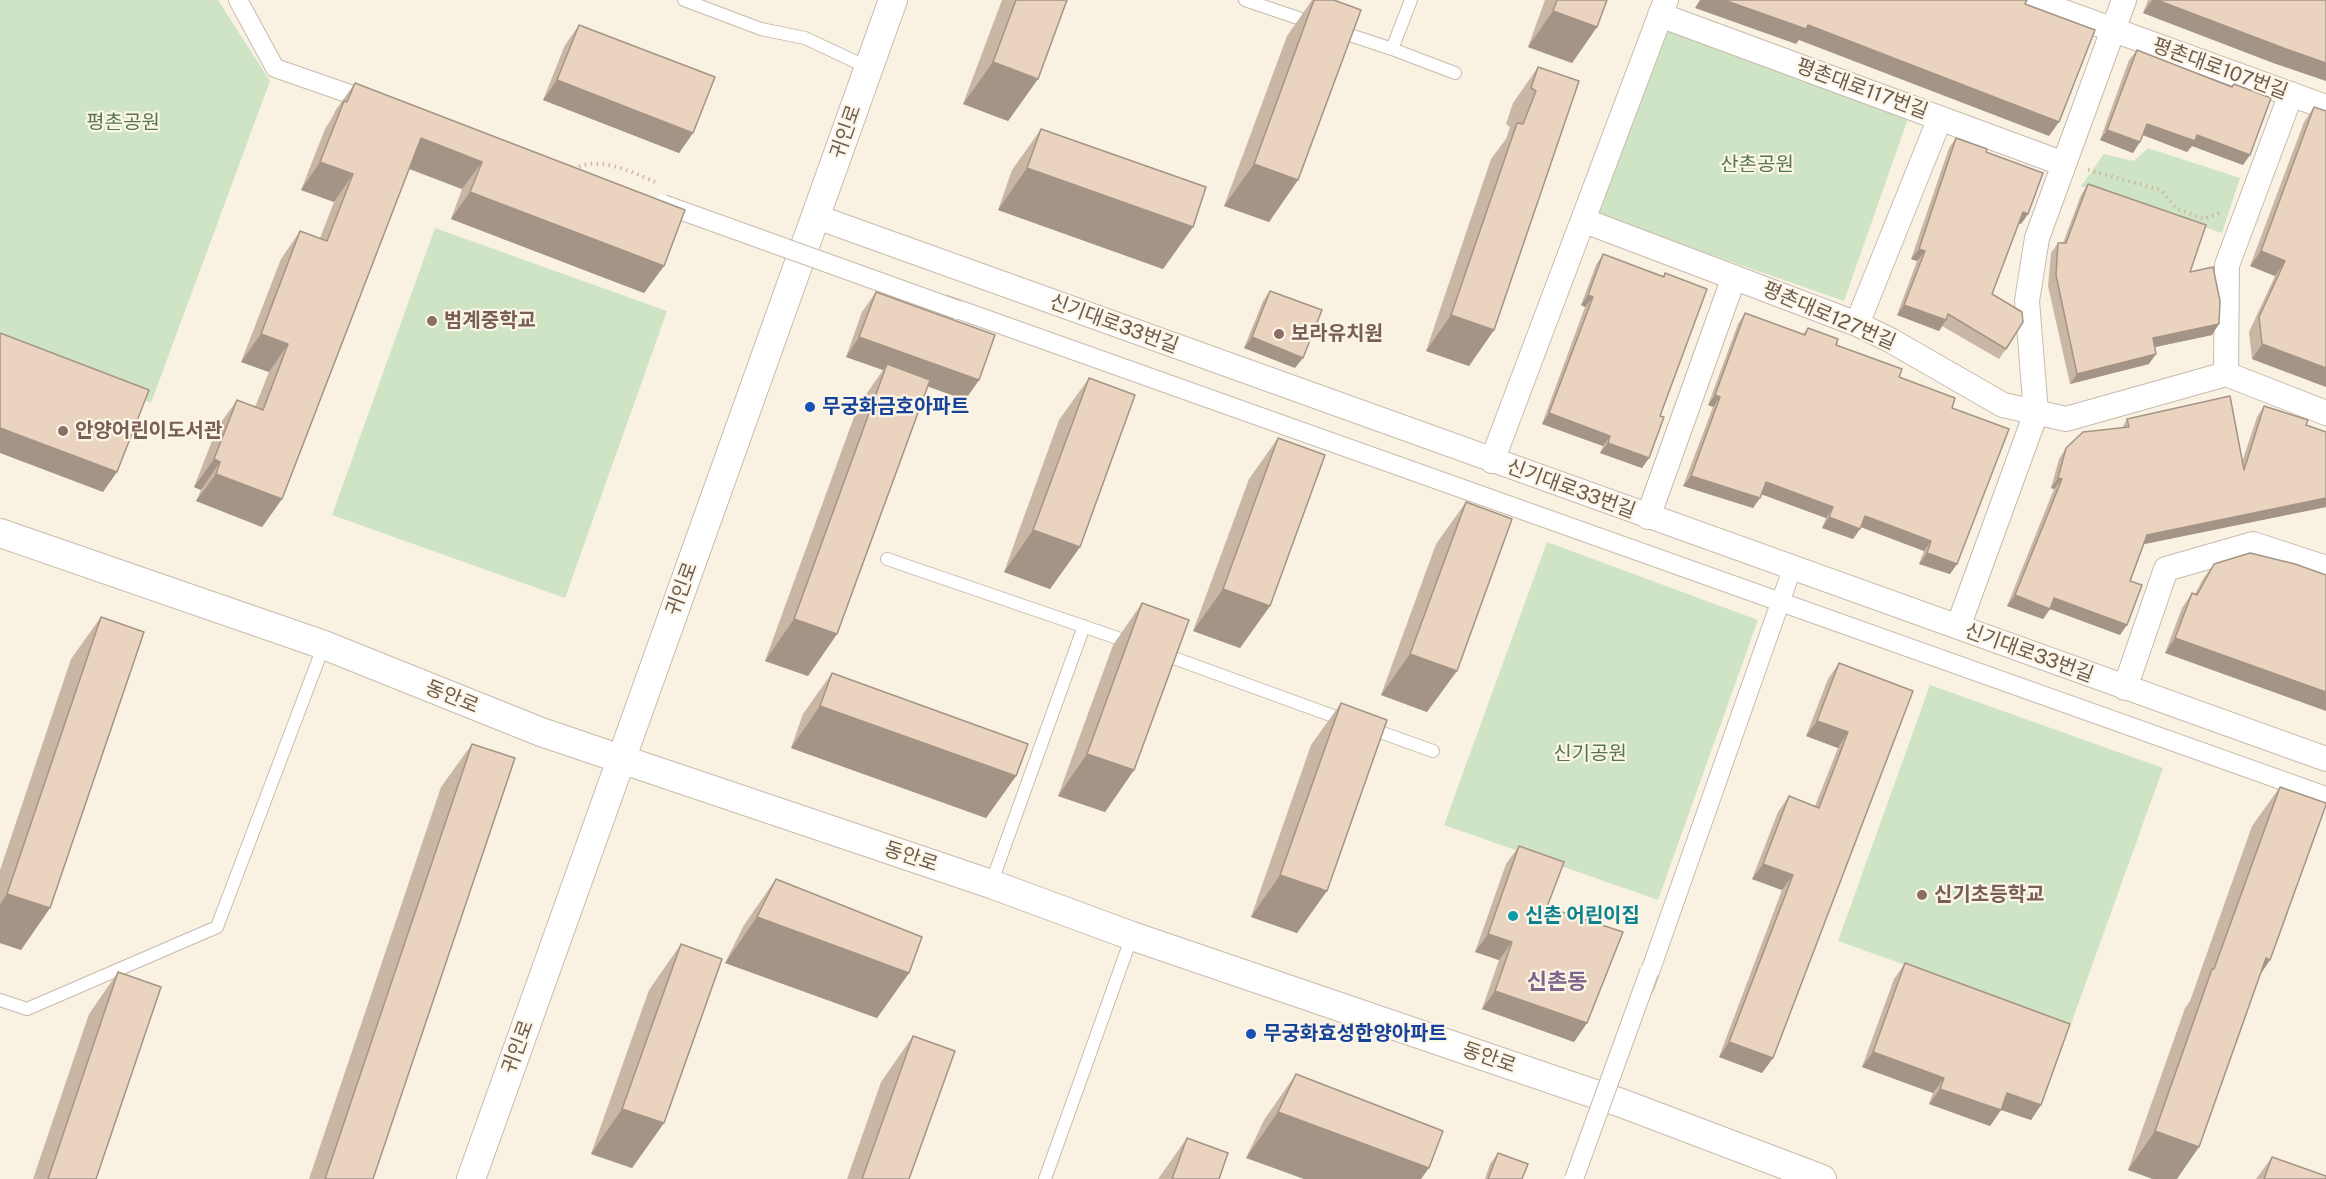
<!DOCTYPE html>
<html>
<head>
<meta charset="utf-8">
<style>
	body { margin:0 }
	canvas { display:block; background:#f9f2e3 }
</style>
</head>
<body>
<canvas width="2326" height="1179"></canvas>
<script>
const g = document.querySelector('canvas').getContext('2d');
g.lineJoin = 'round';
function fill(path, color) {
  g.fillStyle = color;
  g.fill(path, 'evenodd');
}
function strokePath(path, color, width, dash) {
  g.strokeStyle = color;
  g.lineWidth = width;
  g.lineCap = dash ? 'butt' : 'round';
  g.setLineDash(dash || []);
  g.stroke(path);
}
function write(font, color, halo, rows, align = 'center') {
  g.font = font + ' "Public Sans","Noto Sans KR",sans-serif';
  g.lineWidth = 4.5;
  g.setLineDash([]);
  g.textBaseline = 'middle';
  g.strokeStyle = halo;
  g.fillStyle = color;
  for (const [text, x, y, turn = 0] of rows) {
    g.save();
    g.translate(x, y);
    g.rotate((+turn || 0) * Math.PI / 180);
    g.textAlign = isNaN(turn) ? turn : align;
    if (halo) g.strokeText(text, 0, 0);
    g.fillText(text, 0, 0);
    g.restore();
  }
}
fill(new Path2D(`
	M0 0H218L270 81 151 403 0 345Z
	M1663 28 1910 113 1844 301 1597 215Z
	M2148 148 2240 178 2222 233 2081 186 2104 154 2134 161Z
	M435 228 667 311 565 598 332 515Z
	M1547 542 1758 620 1658 900 1444 825Z
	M1930 685 2163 768 2071 1024 1838 941Z`), '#cfe4c4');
const service = new Path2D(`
	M684 0 761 29 805 38 869 68
	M1245 0 1313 23
	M1335 30 1392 49 1411 0
	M1392 49 1455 73
	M887 559 1132 643
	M1160 653 1347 721
	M1369 728 1433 751
	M991 884 1084 626
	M0 1000 27 1009 217 927 324 645
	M1045 1179 1132 936`);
const pedestrian = new Path2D(`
	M238 0 275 68 370 101
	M946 305 2326 796
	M1645 986 1792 569`);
const minor = new Path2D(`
	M2031 0 2326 107
	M1660 15 2064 164
	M817 217 2326 759
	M1585 221 1857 324 1890 340 2003 405 2066 419 2226 374 2326 413
	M1857 324 1940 118
	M2226 374 2227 265 2291 94
	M1492 461 1666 0
	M1648 517 1734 277
	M1958 627 2036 413 2027 301 2037 238 2124 0
	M2125 688 2166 569 2253 544 2326 568`);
const tertiary = new Path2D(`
	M0 533 324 645 541 732 991 884 1132 936 1624 1104 1822 1179
	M471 1179 893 0`);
strokePath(service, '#c8baac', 14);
strokePath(pedestrian, '#c8baac', 20);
strokePath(minor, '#c8baac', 26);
strokePath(tertiary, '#c8baac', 30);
strokePath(new Path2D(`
	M574 170C595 154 633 172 655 182
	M2088 170 2161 190 2177 209 2204 219 2219 213`), '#cfb7a2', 4, [1.5, 4.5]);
strokePath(service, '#fff', 12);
strokePath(pedestrian, '#fff', 18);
strokePath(minor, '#fff', 24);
strokePath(tertiary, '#fff', 28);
const pedestrianBridge = new Path2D(`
	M663 204 958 310
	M1574 1179 1649 972`);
strokePath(pedestrianBridge, '#c8baac', 20, []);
strokePath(pedestrianBridge, '#fff', 18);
fill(new Path2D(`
	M1002 0H1067L1038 79 1008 121 963 104Z
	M1312 0H1334L1298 180 1269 222 1224 206 1287 36Z
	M1545 0H1607L1597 27 1572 63 1528 47Z
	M2148 0H2326L2276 64 2143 13Z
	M579 25 693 133 679 153 543 100 565 45Z
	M2137 50 2231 87 2234 84 2243 165 2192 146 2187 152 2143 135 2133 153 2100 140 2129 60Z
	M1538 67 1579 81 1494 330 1469 366 1426 351 1491 159 1506 139 1510 127 1506 124 1513 103Z
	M355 83 664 266 644 293 451 219 462 189 409 169 282 499 262 527 196 501 201 490 194 487 217 428 237 400 255 407 269 372 241 362 281 259 300 231 320 238 334 202 301 190 325 129 333 116 335 111Z
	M2314 107 2326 387 2252 359 2249 332 2275 276 2250 266 2304 122Z
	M1041 129 1193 227 1163 269 998 210 1012 170Z
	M1956 138 1986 152 2028 214 2021 224 2018 223 1992 294 2006 349 1999 359 1942 326 1939 331 1897 315 1917 261 1911 259 1949 148Z
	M2088 184 2190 272 2212 335 2155 347 2149 364 2070 384 2048 286 2051 253 2058 243H2063L2081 195Z
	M1603 254 1663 276 1665 273 1660 416 1649 458 1642 468 1600 453 1603 446 1542 424 1585 307 1581 305 1596 265Z
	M1270 291 1295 368 1244 348 1263 301Z
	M876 292 979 380 965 400 928 386 837 634 808 676 765 661 858 406 883 370 846 357 862 312Z
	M1745 313 1803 334 1808 328 1836 345 1899 377 1952 408 1957 564 1950 574 1919 564 1924 551 1861 527 1853 539 1822 528 1826 518 1761 494 1753 508 1683 486 1713 407 1708 405 1738 324Z
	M1089 378 1080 547 1050 589 1004 572 1059 420Z
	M2264 406 2306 425 2326 432V507L2143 544 2130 581 2120 635 2050 609 2043 619 2007 606 2054 489 2051 488 2059 459 2066 448 2122 428 2127 419 2242 462 2257 417Z
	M1278 438 1270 606 1240 648 1193 631 1249 479Z
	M1466 502 1427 712 1381 695 1436 544Z
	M2214 564 2326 575 2165 653 2182 608 2192 593 2195 594 2203 579Z
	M1142 603 1134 770 1105 812 1058 796 1113 645Z
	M101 617 50 908 21 950 0 943V870L71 659Z
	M1839 663 1913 691 1773 1058 1762 1073 1719 1057 1782 890 1752 879 1778 812 1789 796 1815 806 1838 748 1806 736 1828 679Z
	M832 673 1016 776 986 818 791 748 803 714Z
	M1341 703 1297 933 1251 917 1311 745Z
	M472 744 373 1179H309L441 787Z
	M2280 787 2270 960 2260 975 2177 1179H2153L2128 1170 2185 1008 2190 1001 2252 826Z
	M1519 846 1547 907 1587 1023 1574 1042 1482 1009 1499 960 1475 952 1506 864Z
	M776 879 909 973 877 1018 725 963 744 925Z
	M681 944 664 1123 632 1168 591 1154 649 990Z
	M1905 963 2041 1105 2031 1120 2001 1110 1990 1126 1929 1104 1933 1093 1862 1067 1894 979Z
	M118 972 96 1179H33L89 1014Z
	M913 1036 909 1179H847L881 1082Z
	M1296 1074 1443 1131 1246 1158 1264 1120Z
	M1187 1138 1219 1179H1158Z
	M1498 1153 1522 1179H1485L1490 1164Z
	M2272 1157 2326 1179H2256Z`), '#cab6a4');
fill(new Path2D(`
	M1700 0H1724L1808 25 2059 122 2049 136 1799 40 1796 44 1695 8Z
	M2152 0H2157L2326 63V81L2276 64 2143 13Z
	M1553 11 1597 27 1572 63 1528 47Z
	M993 62 1038 79 1008 121 963 104Z
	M557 80 693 133 679 153 543 100Z
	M2147 124 2197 135 2250 155 2243 165 2192 146 2187 152 2140 134Z
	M2107 130 2140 142 2133 153 2100 140Z
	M421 138 482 162 462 189 402 166Z
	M320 162 353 174 334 202 301 190Z
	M1254 164 1298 180 1269 222 1224 206Z
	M1027 168 1193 227 1163 269 998 210Z
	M470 192 664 266 644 293 451 219Z
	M2023 212 2028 214 2021 224 2015 222Z
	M1919 249 1925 251 1917 261 1911 259Z
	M2261 251 2285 261 2275 276 2250 266Z
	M1588 295 1593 297 1585 307 1581 305Z
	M1904 305 1946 320 1939 331 1897 315Z
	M1451 315 1494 330 1469 366 1426 351Z
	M2219 324 2212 335 2146 349 2153 338Z
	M261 334 288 344 269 372 241 362Z
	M859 337 979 380 965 400 885 371 887 364 883 370 846 357Z
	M1252 337 1303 358 1295 368 1244 348Z
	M2262 344 2326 368V387L2252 359Z
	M2156 354 2149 364 2070 384 2077 374Z
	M1715 395 1720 397 1713 407 1708 405Z
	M1549 413 1610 436 1603 446 1542 424Z
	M0 428 117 472 103 492 0 453Z
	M1608 443 1649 458 1642 468 1600 453Z
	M214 459 220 462 201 490 194 487Z
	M216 474 282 499 262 527 196 501Z
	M1691 476 1760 498 1753 508 1683 486Z
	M2058 478 2062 479 2054 489 2051 488Z
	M1766 482 1833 507 1826 518 1758 493Z
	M2326 498V507L2140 545 2147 535Z
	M1865 516 1931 541 1924 551 1858 526Z
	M1829 517 1860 529 1853 539 1822 528Z
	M1033 530 1080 547 1050 589 1004 572Z
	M1927 553 1957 564 1950 574 1919 564Z
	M1223 589 1270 606 1240 648 1193 631Z
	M2015 595 2054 598 2127 625 2120 635 2050 609 2043 619 2007 606Z
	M794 619 837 634 808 676 765 661Z
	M2175 638 2326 692V711L2165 653Z
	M1410 654 1457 671 1427 712 1381 695Z
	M820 706 1016 776 986 818 791 748Z
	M1817 721 1848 732 1838 748 1806 736Z
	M1087 754 1134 770 1105 812 1058 796Z
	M1763 864 1793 875 1782 890 1752 879Z
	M1280 875 1327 891 1297 933 1251 917Z
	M7 894 50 908 21 950 0 943V904Z
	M757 917 909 973 877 1018 725 963Z
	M1488 934 1512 942 1499 960 1475 952Z
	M2266 958 2270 960 2243 999Z
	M1495 991 1587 1023 1574 1042 1482 1009Z
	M1729 1042 1773 1058 1762 1073 1719 1057Z
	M1873 1052 1944 1078 1933 1093 1862 1067Z
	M1940 1089 2001 1110 1990 1126 1929 1104Z
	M2007 1093 2041 1105 2031 1120 1996 1108Z
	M622 1109 664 1123 632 1168 591 1154Z
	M1278 1112 1429 1168 1421 1179H1304L1246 1158Z
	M2155 1131 2199 1147 2177 1179H2153L2128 1170Z`), '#a49486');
const building = new Path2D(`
	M1016 0H1067L1038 79 993 62Z
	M1314 0H1334L1361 10 1298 180 1254 164Z
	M1557 0H1607L1597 27 1553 11Z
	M1724 0H2027L2025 4 2095 30 2059 122 1808 25 1806 29Z
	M2157 0H2326V63L2286 49Z
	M579 25 715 77 693 133 557 80Z
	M2137 50 2232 87 2234 84 2271 98 2250 155 2197 135 2195 141 2147 124 2140 142 2107 130Z
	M1538 67 1579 81 1494 330 1451 315 1517 123 1523 124 1536 91 1531 88Z
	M355 83 685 210 664 266 470 192 482 162 421 138 282 499 216 474 220 462 214 459 237 400 263 410 288 344 261 334 300 231 327 241 353 174 320 162 344 101 347 102Z
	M2314 107 2326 111V368L2262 344 2259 317 2285 261 2261 251Z
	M1041 129 1206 187 1193 227 1027 168Z
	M1956 138 1987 149 1986 152 2043 173 2028 214 2023 212 1992 294 2022 312 2023 322 2006 349 1948 314 1946 320 1904 305 1925 251 1919 249Z
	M2088 184 2206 225 2190 272 2213 267 2220 301 2219 324 2153 338 2156 354 2077 374 2056 275 2058 243H2066Z
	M1603 254 1664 277 1665 273 1707 289 1660 416 1664 417 1649 458 1608 443 1610 436 1549 413 1593 297 1588 295Z
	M1270 291 1322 310 1303 358 1252 337Z
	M876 292 995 335 979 380 859 337Z
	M1745 313 1805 335 1808 328 1838 339 1836 345 1902 369 1899 377 1955 398 1952 408 2009 429 1957 564 1927 553 1931 541 1865 516 1860 529 1829 517 1833 507 1766 482 1760 498 1691 476 1720 397 1715 395Z
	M0 333 149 390 117 472 0 428Z
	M887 364 930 380 837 634 794 619Z
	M1089 378 1135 395 1080 547 1033 530Z
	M2230 396 2244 470 2264 406 2308 420 2306 425 2326 432V498L2147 535 2130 581 2142 585 2127 625 2054 598 2050 609 2015 595 2062 479 2058 478 2066 448 2083 432 2129 427 2127 419Z
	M1278 438 1325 455 1270 606 1223 589Z
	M1466 502 1512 519 1457 671 1410 654Z
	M2250 553 2295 564 2326 575V692L2175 638 2192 593 2197 595 2214 564Z
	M1142 603 1189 620 1134 770 1087 754Z
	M101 617 144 632 50 908 7 894Z
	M1839 663 1913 691 1773 1058 1729 1042 1793 875 1763 864 1789 796 1819 808 1848 732 1817 721Z
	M832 673 1028 744 1016 776 820 706Z
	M1341 703 1387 720 1327 891 1280 875Z
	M472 744 515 758 373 1179H325Z
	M2280 787 2326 803V805L2270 960 2266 958 2199 1147 2155 1131 2212 969H2214Z
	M1519 846 1564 862 1547 907 1623 932 1587 1023 1495 991 1512 942 1488 934Z
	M776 879 922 937 909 973 757 917Z
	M681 944 722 959 664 1123 622 1109Z
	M1905 963 2070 1024 2041 1105 2007 1093 2001 1110 1940 1089 1944 1078 1873 1052Z
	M118 972 161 987 96 1179H48Z
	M913 1036 955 1051 909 1179H862Z
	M1296 1074 1443 1131 1429 1168 1278 1112Z
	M1187 1138 1228 1153 1219 1179H1172Z
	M1498 1153 1528 1164 1522 1179H1488Z
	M2272 1157 2326 1176V1179H2264Z`);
fill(building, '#ebd4bf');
strokePath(building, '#a49486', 1.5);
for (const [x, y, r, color] of [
	[432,321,6,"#8d6e63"],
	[1279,334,6,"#8d6e63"],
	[810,407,6,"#1a4fb4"],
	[63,431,6,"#8d6e63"],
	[1922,895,6,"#8d6e63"],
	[1513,916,6,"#0f9aa8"],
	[1251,1034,6,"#1a4fb4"]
]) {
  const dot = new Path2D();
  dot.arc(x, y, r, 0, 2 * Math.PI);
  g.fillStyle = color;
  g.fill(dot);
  strokePath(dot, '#fcf6e9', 2);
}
write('20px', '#6e5b4d', '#fcf6e9', [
	["평촌대로107번길",2220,69,20],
	["평촌대로117번길",1862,89,20],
	["귀인로",846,132,-71],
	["평촌대로127번길",1829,316,23],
	["신기대로33번길",1114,324,20],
	["신기대로33번길",1571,489,20],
	["귀인로",682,589,-70],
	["신기대로33번길",2029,653,20],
	["동안로",452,697,22],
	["동안로",911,857,18],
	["귀인로",518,1047,-70],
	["동안로",1489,1058,19]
]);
write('20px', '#547849', '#fcf6e9', [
	["평촌공원",123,123],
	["산촌공원",1757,165],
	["신기공원",1590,754]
]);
write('bold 20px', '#785e54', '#fcf6e9', [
	["범계중학교",444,321],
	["보라유치원",1291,334],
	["안양어린이도서관",75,431],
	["신기초등학교",1934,895]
], 'left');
write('bold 20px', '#164399', '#fcf6e9', [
	["무궁화금호아파트",822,407],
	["무궁화효성한양아파트",1263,1034]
], 'left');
write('bold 20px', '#0d838f', '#fcf6e9', [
	["신촌 어린이집",1525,916]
], 'left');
write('bold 22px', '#80658a', '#fcf6e9', [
	["신촌동",1557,982]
]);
</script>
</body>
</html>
